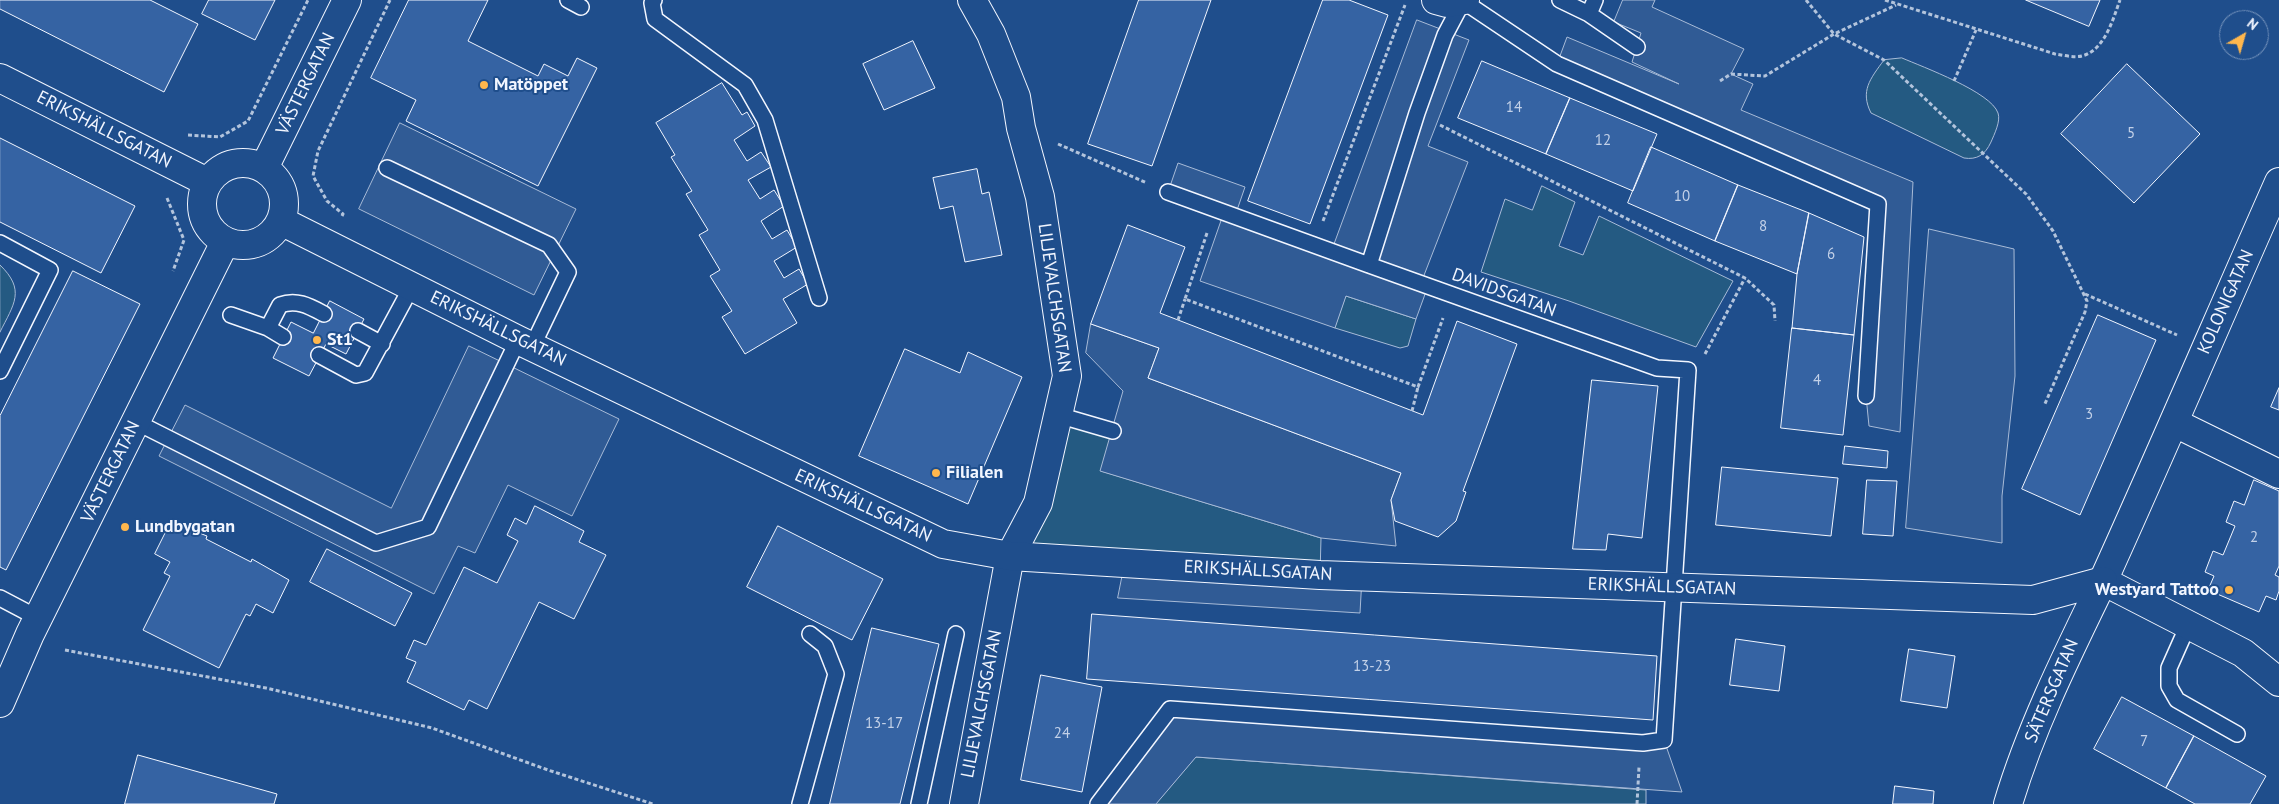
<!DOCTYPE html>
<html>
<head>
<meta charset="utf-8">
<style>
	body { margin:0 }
	#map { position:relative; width:2279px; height:804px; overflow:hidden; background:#1f4e8c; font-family:"PT Sans",sans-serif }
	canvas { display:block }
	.north { position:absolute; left:2219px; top:10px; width:50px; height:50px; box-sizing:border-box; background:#1f4e8c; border:1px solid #7391ba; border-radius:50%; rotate:38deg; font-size:14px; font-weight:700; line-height:20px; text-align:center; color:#f2f6ff }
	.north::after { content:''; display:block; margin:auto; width:18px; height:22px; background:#ffb74d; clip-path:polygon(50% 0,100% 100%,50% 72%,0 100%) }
</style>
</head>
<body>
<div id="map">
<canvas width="2279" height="804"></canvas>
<div class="north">N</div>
</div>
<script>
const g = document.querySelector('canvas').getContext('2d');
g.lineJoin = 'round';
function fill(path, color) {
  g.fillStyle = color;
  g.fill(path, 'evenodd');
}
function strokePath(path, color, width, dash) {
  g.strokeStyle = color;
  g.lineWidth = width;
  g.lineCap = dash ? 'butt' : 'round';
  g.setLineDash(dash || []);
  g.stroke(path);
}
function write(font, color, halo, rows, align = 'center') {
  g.font = font + ' "PT Sans",sans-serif';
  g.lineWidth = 4;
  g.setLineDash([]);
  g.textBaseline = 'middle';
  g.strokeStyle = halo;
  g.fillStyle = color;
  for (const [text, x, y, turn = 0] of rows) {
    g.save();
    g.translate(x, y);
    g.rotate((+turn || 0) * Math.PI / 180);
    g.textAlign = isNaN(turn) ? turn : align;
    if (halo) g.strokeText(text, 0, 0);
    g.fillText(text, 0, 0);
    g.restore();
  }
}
const green = new Path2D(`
	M1902 58C1923 67 1991 92 1998 113 2001 121 1994 135 1991 142 1985 155 1977 160 1964 158L1871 113C1860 91 1870 79 1884 60Z
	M1542 186 1575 202 1559 246 1583 255 1599 216 1733 281 1696 347 1569 301 1481 272 1505 199 1532 210Z
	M0 265C26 290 14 304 0 332Z
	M1346 296 1416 319 1408 346 1400 348 1335 328Z
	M1058 415 1113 431 1101 471 1321 538 1320 575 1010 556Z
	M1196 757 1646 790V804H1156Z`);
fill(green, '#245a82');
strokePath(green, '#a8bbd7', 1);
const parking = new Path2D(`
	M1623 0H1655L1652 7 1744 49 1731 74 1753 84 1741 110 1913 182 1900 432 1869 426 1866 396 1878 204 1557 64 1567 37 1679 84 1632 62 1641 33 1614 22Z
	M1417 20 1469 40 1428 146 1468 162 1421 283 1428 286 1416 319 1346 296 1335 328 1200 281 1224 212 1168 192 1178 163 1245 187 1235 216 1331 251Z
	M400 123 576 209 534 295 359 209Z
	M1929 229 2014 249 2015 376 2002 496V543L1906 528Z
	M1091 324 1159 348 1148 378 1401 473 1391 500 1396 546 1321 538 1100 471 1123 391 1086 353Z
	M469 346 619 419 572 516 508 485 475 553 458 546 434 594 159 456 185 405 391 508Z
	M1125 563 1362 577 1360 613 1118 598Z
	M1170 709 1664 740 1682 792 1196 757 1156 804H1109L1101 802Z`);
fill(parking, '#305b95');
strokePath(parking, '#a8bbd7', 1);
const building = new Path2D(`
	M0 0H150L198 24 164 92 0 9Z
	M209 0H275L255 40 202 14Z
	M409 0H488L468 41 538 76 544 64 568 76 577 58 597 68 538 186 406 121 416 100 371 78Z
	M1139 0H1211L1152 166 1088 144Z
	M1323 0H1349L1388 15 1310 224 1248 201Z
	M2026 0H2100L2089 26Z
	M913 41 935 88 884 110 863 64Z
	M1482 61 1570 98 1546 154 1458 118Z
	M2127 64 2200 134 2134 203 2061 134Z
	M722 83 742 115 747 112 755 126 734 140 747 161 761 152 771 167 748 180 760 199 774 190 784 206 761 221 772 239 787 230 797 247 774 261 784 278 799 269 808 284 783 299 797 323 745 354 722 317 732 311 710 276 720 270 699 235 708 230 686 194 692 191 671 157 675 155 656 123Z
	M1570 98 1657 134 1633 191 1546 154Z
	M0 138 135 206 101 273 0 222Z
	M1651 147 1738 185 1715 241 1628 203Z
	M977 169 982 194 989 192 1002 255 965 262 953 206 940 209 933 178Z
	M1738 185 1809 213 1797 274 1715 241Z
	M1809 213 1864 237 1854 335 1792 328 1797 274Z
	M1128 225 1185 247 1160 313 1423 415 1457 321 1517 344 1463 491 1466 492 1456 521 1438 537 1395 521 1391 500 1401 473 1148 378 1159 348 1091 324Z
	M73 271 140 304 6 570 0 567V416Z
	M330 301 364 319 346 354 326 344 309 376 273 358 291 322 313 333Z
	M2098 315 2156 340 2080 515 2022 489Z
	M1792 328 1854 335 1843 435 1781 428Z
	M905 349 960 373 968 352 1022 377 968 504 859 456Z
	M1592 380 1658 386 1642 538 1608 534 1606 550 1573 549Z
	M2279 388V410L2271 407Z
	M1845 446 1888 451 1887 468 1843 464Z
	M1722 467 1838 478 1831 536 1716 525Z
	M1867 480 1897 481 1893 536 1863 534Z
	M2254 480 2279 491V566L2275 575 2279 577V591L2276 600 2266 596 2259 612 2208 590 2214 576 2205 572 2213 551 2223 555 2235 526 2226 522 2234 501 2244 505Z
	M535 506 584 531 579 542 606 555 574 619 539 602 487 709 469 700 464 710 407 682 416 662 406 658 414 640 426 645 464 567 497 583 518 541 507 535 515 518 526 524Z
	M171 522 207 536 206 539 251 562 252 559 289 580 273 613 256 604 250 616 246 614 219 668 143 630 170 576 164 573 170 562 155 554Z
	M778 526 883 579 852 640 747 587Z
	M327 549 412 593 395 626 310 582Z
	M1092 614 1657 656 1653 720 1087 679Z
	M872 628 939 644 900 804H830Z
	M1736 639 1785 646 1779 691 1730 685Z
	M1909 649 1955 656 1947 708 1901 701Z
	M1041 675 1102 687 1082 792 1021 780Z
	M2122 697 2194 736 2166 788 2094 749Z
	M2194 736 2266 776 2250 804H2195L2166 788Z
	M138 755 277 794 274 804H125Z
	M1895 786 1934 791 1933 804H1893Z`);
fill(building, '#3563a3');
strokePath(building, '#f2f6ff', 1);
const lane = new Path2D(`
	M568 0 581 7
	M654 0 652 3 655 19 745 85 765 120 819 298
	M1560 0 1589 14 1637 47
	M1589 14 1595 0
	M387 168 549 245 568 272 532 347
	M1168 192 1369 265
	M0 243 50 270 0 371
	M231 315 268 328 283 337
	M268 328 280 305C297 299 309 306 324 314
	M358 331 382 344
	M319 355 356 375 365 373 412 286
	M1058 415 1113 431
	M136 422 376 543 428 527 518 340
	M0 598 38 618
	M2189 623 2169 668V686L2177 700 2237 734
	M800 804 836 674 825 646 810 634
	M919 804 956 634
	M1098 804 1170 709 1643 743 1664 740 1688 370 1657 368 1369 265 1417 113 1445 35 1463 1 1557 64 1878 204 1866 396`);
const street = new Path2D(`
	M1436 0 1447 3 1465 0
	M2279 182C2220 315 2163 449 2103 581L2243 653 2279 682
	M2175 423 2279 474
	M964 804 1010 556 1038 503 1067 376 1040 197 1021 128 1016 97 991 34 972 0`);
const secondary = new Path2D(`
	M0 78 207 182
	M202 204a41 41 0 1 1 82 0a41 41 0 1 1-82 0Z
	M264 168 347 0
	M281 221 518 340 943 544 1010 556 1320 575 2033 600 2103 581
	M0 703 30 634 225 242
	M2008 804C2031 727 2068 653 2103 581`);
strokePath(lane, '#f2f6ff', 18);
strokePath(street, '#f2f6ff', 30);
strokePath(secondary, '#f2f6ff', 30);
strokePath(new Path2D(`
	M1806 0 1834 34 1884 60 2026 194 2053 231 2087 301 2085 312 2044 406
	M1885 0 2055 54C2063 55 2074 58 2082 56 2105 50 2113 19 2120 0
	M1720 81 1731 74 1765 76 1834 34 1896 5
	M1954 81 1976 30
	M1440 125 1745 278 1774 305 1775 321
	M188 135 220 137 248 121 308 0
	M1058 144 1147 183
	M167 198 184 240 173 271
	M342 216 343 214 327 201 313 176 318 151 390 0
	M1323 221 1405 5
	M1207 233 1185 299 1418 387 1443 318
	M2085 294 2177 335
	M1178 320 1185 299
	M1705 354 1745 278
	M1412 411 1418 387
	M65 650 266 688 432 728 548 770 653 804
	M1637 804 1639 767`), '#b3c4dc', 3, [4, 2.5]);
strokePath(lane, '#1f4e8c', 15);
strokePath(street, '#1f4e8c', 28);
strokePath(secondary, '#1f4e8c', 28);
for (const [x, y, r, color] of [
	[484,85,5,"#ffb74d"],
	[317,340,5,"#ffb74d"],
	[936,473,5,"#ffb74d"],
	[125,527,5,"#ffb74d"],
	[2229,590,5,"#ffb74d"]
]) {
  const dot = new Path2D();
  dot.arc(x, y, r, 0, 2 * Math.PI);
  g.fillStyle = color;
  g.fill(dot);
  strokePath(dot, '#1f4e8c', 2);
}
write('15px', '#c3d1e8', null, [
	["14",1514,108],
	["5",2131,134],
	["12",1603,141],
	["10",1682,197],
	["8",1763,227],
	["6",1831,255],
	["4",1817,381],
	["3",2089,415],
	["2",2254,538],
	["13-23",1372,667],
	["13-17",884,724],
	["24",1062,734],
	["7",2144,742]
]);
write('18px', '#f2f6ff', '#1f4e8c', [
	["VÄSTERGATAN",306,84,-64],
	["ERIKSHÄLLSGATAN",104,130,27],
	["DAVIDSGATAN",1504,293,20],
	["LILJEVALCHSGATAN",1054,298,82],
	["KOLONIGATAN",2226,302,-66],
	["ERIKSHÄLLSGATAN",498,329,26],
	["VÄSTERGATAN",111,472,-64],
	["ERIKSHÄLLSGATAN",863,506,25],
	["ERIKSHÄLLSGATAN",1258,571,3],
	["ERIKSHÄLLSGATAN",1662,587,2],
	["SÄTERSGATAN",2052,691,-67],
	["LILJEVALCHSGATAN",982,704,-79]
]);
write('bold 18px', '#f2f6ff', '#1f4e8c', [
	["Matöppet",494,85],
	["St1",327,340],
	["Filialen",946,473],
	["Lundbygatan",135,527],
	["Westyard Tattoo",2219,590,"right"]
], 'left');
</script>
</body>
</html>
